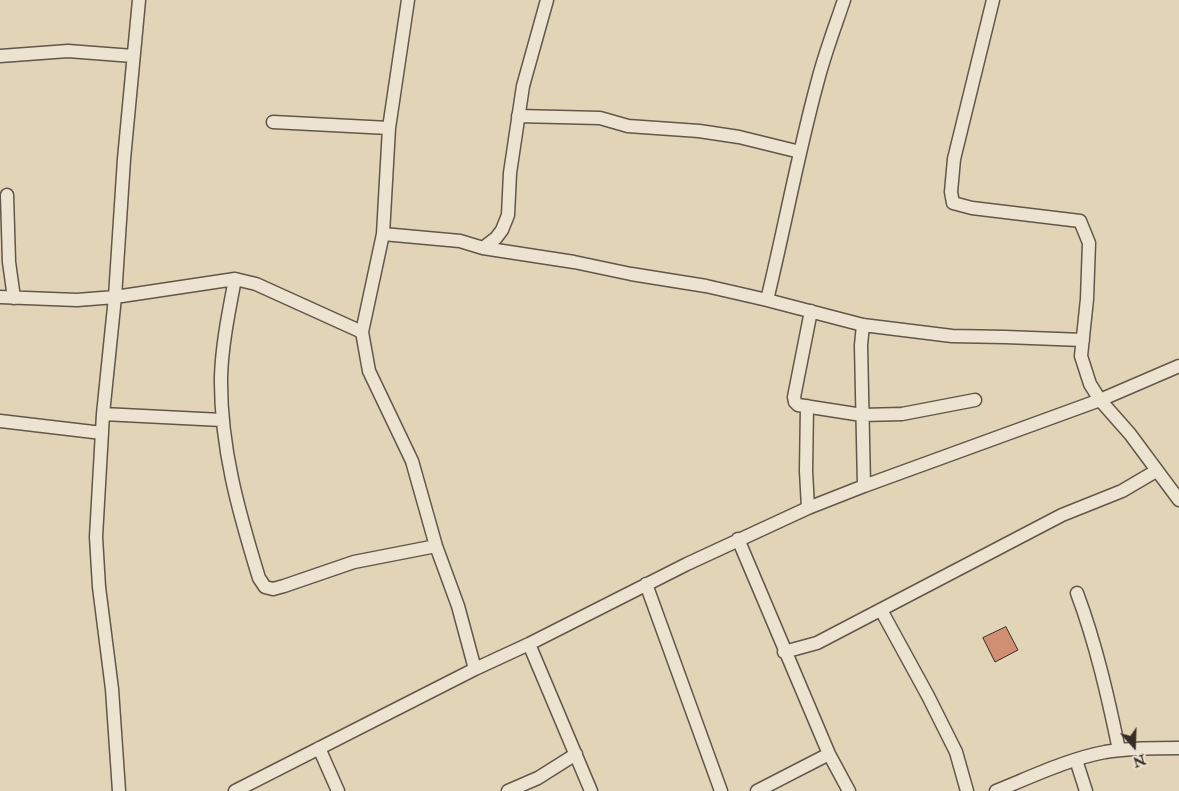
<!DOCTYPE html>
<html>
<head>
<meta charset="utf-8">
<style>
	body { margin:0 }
	#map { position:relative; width:1179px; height:791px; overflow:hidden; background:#e1d4b7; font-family:"IM FELL Double Pica",serif }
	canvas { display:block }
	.north { position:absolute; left:1109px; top:721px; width:50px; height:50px; -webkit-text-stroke:4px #ece3d0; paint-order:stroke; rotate:160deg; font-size:14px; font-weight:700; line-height:20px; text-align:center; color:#392c27 }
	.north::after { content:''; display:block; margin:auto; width:18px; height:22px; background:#392c27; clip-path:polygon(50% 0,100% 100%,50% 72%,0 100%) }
</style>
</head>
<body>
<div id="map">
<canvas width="1179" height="791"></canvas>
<div class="north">N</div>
</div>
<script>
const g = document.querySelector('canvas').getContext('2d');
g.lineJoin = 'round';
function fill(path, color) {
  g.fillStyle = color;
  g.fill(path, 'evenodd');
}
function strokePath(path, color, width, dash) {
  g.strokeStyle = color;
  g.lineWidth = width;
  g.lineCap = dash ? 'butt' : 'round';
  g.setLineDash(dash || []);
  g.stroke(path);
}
const building = new Path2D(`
	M1006 627 1018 650 995 662 983 638Z`);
fill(building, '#d18f71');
strokePath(building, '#392c27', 1);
const street = new Path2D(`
	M408 0 389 128 383 234 362 332 369 371 412 461 436 546 458 606 475 669
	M993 0 954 159 951 192 953 203 972 208 1080 221 1089 243 1087 299 1081 356 1090 384 1100 400 1130 434 1179 500
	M0 56 68 51 133 56
	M518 116 600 118 628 126 699 131 739 137 800 152
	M273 122 389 128
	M7 195 9 262 14 298
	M383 234 460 241 483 248 574 262 631 274 706 286 767 300 863 325 952 336 1005 337 1083 340
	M483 248 496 238 502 230 508 215 510 173 523 86 547 0
	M235 279C229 311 222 344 221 377 220 447 239 513 259 578L265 587 273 589 284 586 354 562 436 546
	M0 297 77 300 115 297 235 279 256 284 362 332
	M767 300C785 226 798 153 818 80 825 53 835 27 844 0
	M811 311 794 397 795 402 798 405 862 415 902 414 975 400
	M863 325 861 345 864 486
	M807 406 806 471 808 508
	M103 414 222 420
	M0 421 102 433
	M738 539 829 754 849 791
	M646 584 721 791
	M1077 593C1096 644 1108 697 1119 750
	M881 610 928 696 956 752 967 791
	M529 644 591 791
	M784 652 817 643 1062 515 1122 491 1156 471
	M319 748 338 791
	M1076 760 1086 791
	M119 791 112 689 99 587 96 537 103 414 115 297 124 159 139 0
	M235 791 475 669 529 644 687 564 808 508 864 486 1100 400 1179 366
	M508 791 538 778 576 754
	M757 791 829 754
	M996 791C1031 777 1068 759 1105 752 1130 748 1154 748 1179 748`);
strokePath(street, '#63564b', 15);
strokePath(street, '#ece3d0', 12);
</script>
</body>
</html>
